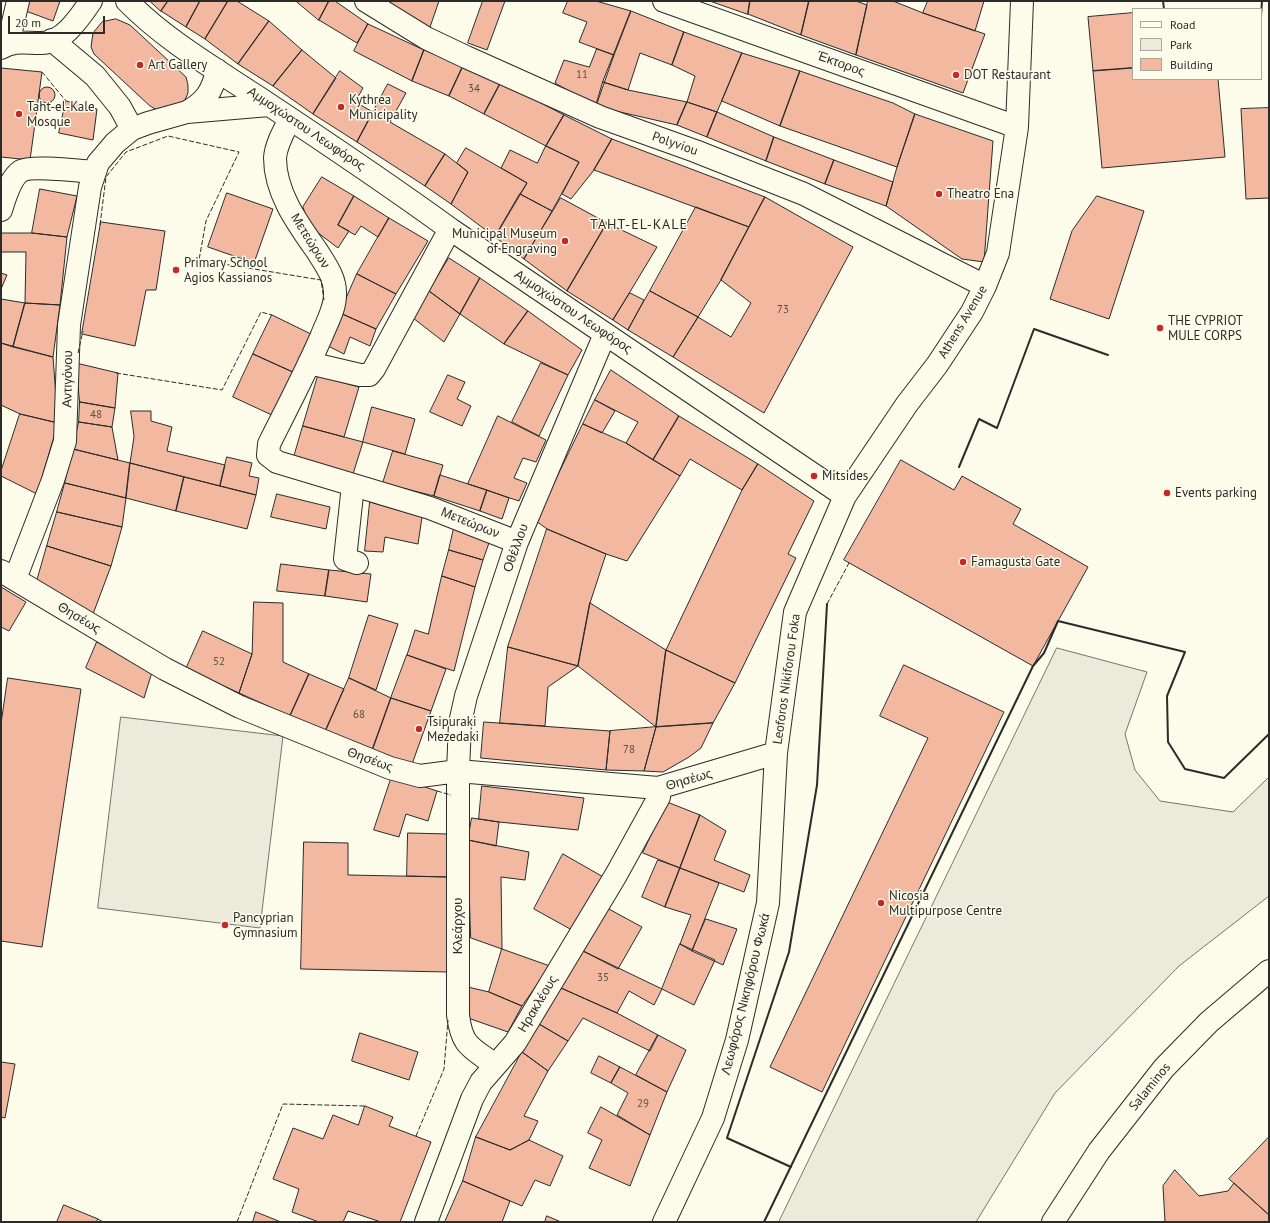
<!DOCTYPE html>
<html>
<head>
<meta charset="utf-8">
<style>
	body { margin:0 }
	#map { position:relative; width:1270px; height:1223px; overflow:hidden; background:#fdfbea; font-family:"PT Sans",sans-serif }
	canvas { display:block }
	.frame { position:absolute; inset:0; border:2px solid #2b2b2b; pointer-events:none }
	.legend { position:absolute; left:1132px; top:8px; width:130px; height:72px; box-sizing:border-box; background:#fdfbea; border:1px solid #a9a89e; margin:0; padding:5px 7px; list-style:none; font-size:12px; color:#2b2b2b }
	.legend li { display:flex; align-items:center; gap:8px; height:20px }
	.legend b { width:20px; border:1px solid #a9a89e }
	.scale { position:absolute; left:8px; top:16px; width:97px; height:18px; box-sizing:border-box; border:2px solid #2b2b2b; border-top:0; padding-left:5px; font-size:12px; line-height:14px; white-space:nowrap; color:#2b2b2b; -webkit-text-stroke:3px #fdfbea; paint-order:stroke }
</style>
</head>
<body>
<div id="map">
<canvas width="1270" height="1223"></canvas>
<div class="frame"></div>
<ul class="legend">
<li><b style="height:5px;background:#fdfbea"></b>Road</li>
<li><b style="height:11px;background:#ecebdb"></b>Park</li>
<li><b style="height:11px;background:#f2b8a0"></b>Building</li>
</ul>
<div class="scale">20 m</div>
</div>
<script>
const g = document.querySelector('canvas').getContext('2d');
g.lineJoin = 'round';
function fill(path, color) {
  g.fillStyle = color;
  g.fill(path, 'evenodd');
}
function strokePath(path, color, width, dash) {
  g.strokeStyle = color;
  g.lineWidth = width;
  g.lineCap = dash ? 'butt' : 'round';
  g.setLineDash(dash || []);
  g.stroke(path);
}
function write(font, color, halo, rows, align = 'center') {
  g.font = font + ' "PT Sans",sans-serif';
  g.lineWidth = 3;
  g.setLineDash([]);
  g.textBaseline = 'middle';
  g.strokeStyle = halo;
  g.fillStyle = color;
  for (const [text, x, y, turn = 0] of rows) {
    g.save();
    g.translate(x, y);
    g.rotate((+turn || 0) * Math.PI / 180);
    g.textAlign = isNaN(turn) ? turn : align;
    if (halo) g.strokeText(text, 0, 0);
    g.fillText(text, 0, 0);
    g.restore();
  }
}
const green = new Path2D(`
	M1057 648 1147 672 1125 734 1135 770 1160 801 1233 812 1269 777V896L1179 966 1055 1093 976 1222H779Z
	M121 717 283 736 260 928 98 908Z`);
fill(green, '#ecebdb');
strokePath(green, '#74746e', 1);
const building = new Path2D(`
	M26 1H60L53 21 23 10Z
	M150 1H168L161 11Z
	M168 1H200L186 27 161 11Z
	M200 1H228L205 39 186 27Z
	M228 1H237L269 21 238 64 205 39Z
	M296 1H329L319 20Z
	M329 1H335L368 24 357 43 319 20Z
	M383 1H439L429 30Z
	M483 1H505L487 50 468 43Z
	M568 1H596L631 11 614 55 579 42 587 22 563 13Z
	M710 1H750L748 14Z
	M750 1H809L801 35 748 14Z
	M809 1H856L867 5 856 55 801 35Z
	M868 1H893L923 13 985 34 963 93 856 55Z
	M928 1H984L975 31 923 13Z
	M631 11 684 32 672 65 640 53 628 90 603 82Z
	M1133 13V68L1093 71 1088 17Z
	M116 19 130 25 186 77 188 85V93L185 100 180 106 157 110 150 106 94 54 91 47 93 33 102 22Z
	M269 21 302 50 273 86 238 64Z
	M368 24 424 50 412 81 354 51Z
	M684 32 742 53 717 112 687 102 695 76 672 65Z
	M597 49 614 55 596 106 555 83 564 60 589 67Z
	M302 50 336 78 313 114 273 86Z
	M424 50 463 66 449 96 412 81Z
	M742 53 800 71 780 126 722 101Z
	M463 66 501 82 484 114 449 96Z
	M1 68 42 72 30 160 1 157Z
	M1133 68V79H1218L1225 157 1102 168 1093 71Z
	M340 71 363 88 355 102 373 112 357 142 313 114Z
	M800 71 893 103 915 114 897 167 780 126Z
	M501 82 564 115 546 146 484 114Z
	M603 82 628 90 687 102 677 125 620 112 596 106Z
	M388 84 406 93 390 122 445 154 425 186 357 142Z
	M39 95a8 8 0 1 1 16 0a8 8 0 1 1-16 0Z
	M66 101 97 109 93 140 59 133Z
	M687 102 717 112 707 137 677 125Z
	M1269 108V198L1246 199 1241 109Z
	M717 112 774 137 766 161 707 137Z
	M915 114 993 141 984 262 962 259 886 206 897 167Z
	M564 115 612 139 594 170 571 199 562 194 579 162 546 146Z
	M774 137 834 160 825 184 766 161Z
	M612 139 765 197 749 227 594 170Z
	M546 146 579 162 552 211 520 194 527 183 501 168 510 150 537 163Z
	M466 148 527 183 495 237 451 204 468 172 457 163Z
	M445 154 468 172 451 204 425 186Z
	M834 160 893 182 886 206 825 184Z
	M322 177 354 196 338 225 349 231 338 248 309 226 303 207Z
	M40 189 77 196 67 237 32 233Z
	M227 193 273 209 254 263 208 247Z
	M520 194 552 211 524 259 495 237Z
	M354 196 389 218 378 237 361 226 355 235 338 225Z
	M1097 196 1144 211 1109 319 1050 299 1072 231Z
	M765 197 853 247 764 413 673 357 698 317 731 337 751 303 721 280Z
	M561 198 607 223 567 291 524 259Z
	M696 207 749 227 721 280 698 317 650 291Z
	M389 218 428 241 396 294 357 274Z
	M101 222 165 231 156 290H146L135 346 82 334Z
	M607 223 657 247 613 320 567 291Z
	M1 233H32L67 237 60 305 25 303 26 252H1Z
	M449 258 480 278 460 314 429 291Z
	M1 273 7 275 1 289Z
	M357 274 396 294 376 329 340 313Z
	M480 278 528 311 504 344 460 314Z
	M429 291 460 314 444 342 413 318Z
	M650 291 698 317 673 357 628 330Z
	M630 293 644 300 628 330 613 320Z
	M1 299 25 303 13 347 1 343Z
	M25 303 60 305 53 357 13 347Z
	M528 311 582 350 568 375 504 344Z
	M340 313 376 329 370 346 350 337 344 354 326 345Z
	M272 315 313 335 295 373 253 354Z
	M1 343 53 357 58 423 20 414 1 405Z
	M253 354 295 373 274 416 233 397Z
	M76 363 118 373 115 408 80 402Z
	M541 363 568 375 539 436 512 422Z
	M611 370 679 416 653 460 626 443 638 422 595 400Z
	M448 375 465 382 457 399 471 406 462 426 430 412Z
	M318 376 359 387 344 437 303 426Z
	M595 400 615 411 602 433 583 424Z
	M80 402 115 408 112 427 79 422Z
	M372 407 415 419 405 454 363 442Z
	M131 411H151V421L172 427 167 451 225 465 220 486 130 463 134 437Z
	M20 414 58 423 37 494 1 476V471Z
	M498 416 546 440 536 462 523 458 514 478 527 483 519 501 468 484Z
	M679 416 758 464 742 490 690 459 680 476 653 460Z
	M79 422 112 427 118 460 73 449Z
	M583 424 626 443 680 476 627 561 606 554 547 529 536 521Z
	M303 426 363 442 353 474 294 457Z
	M73 449 130 463 126 498 65 483Z
	M393 451 443 465 434 496 383 483Z
	M227 457 252 463 249 476 259 478 256 495 220 486Z
	M901 460 954 490 962 476 1021 509 1013 524 1088 567 1033 666 844 560Z
	M130 463 184 477 176 511 126 498Z
	M758 464 814 501 788 554 796 558 735 683 666 650 742 490Z
	M440 475 487 490 480 511 434 496Z
	M184 477 256 495 247 529 176 511Z
	M65 483 126 498 122 527 57 512Z
	M487 490 509 498 502 519 480 511Z
	M277 494 330 507 326 529 271 517Z
	M370 502 422 517 418 544 385 537 383 552 365 551Z
	M57 512 122 527 111 566 47 546Z
	M454 528 490 540 483 560 449 550Z
	M547 529 606 554 590 603 578 666 508 647Z
	M47 546 111 566 93 614 37 581Z
	M449 550 483 560 475 587 442 576Z
	M281 564 329 570 325 596 277 591Z
	M329 570 371 574 367 602 325 596Z
	M442 576 475 587 454 671 407 655 415 630 428 634Z
	M1 587 26 602 9 631 1 627Z
	M254 602 283 603V662L309 674 290 716 239 693 252 654Z
	M590 603 666 650 656 727 578 666Z
	M369 615 398 624 376 690 349 678Z
	M203 631 252 654 239 693 186 669Z
	M97 642 152 672 144 698 86 668Z
	M508 647 578 666 548 687 545 726 500 723Z
	M666 650 735 683 713 723 656 727Z
	M407 655 446 669 431 711 391 698Z
	M904 665 1004 712 822 1092 770 1067 928 738 880 716Z
	M309 674 344 689 325 732 290 716Z
	M8 678 81 689 42 947 1 941V724Z
	M349 678 391 698 372 751 325 732Z
	M391 698 431 711 411 767 372 751Z
	M484 722 610 731 606 770 481 758Z
	M713 723 701 748 689 757 663 772 644 771 656 727Z
	M656 727 644 771 606 770 610 731Z
	M392 776 437 791 428 821 406 814 399 837 374 830Z
	M482 786 584 798 578 830 499 822 479 819Z
	M667 802 700 815 680 868 643 853Z
	M700 815 726 831 714 860 750 875 744 892 680 868Z
	M472 818 499 822 496 846 468 840Z
	M408 833 449 834V877L407 876Z
	M468 840 529 852 525 880 501 877 502 949 471 938Z
	M304 842 348 843V875L449 877 448 972 301 969Z
	M563 854 605 878 572 930 534 909Z
	M658 860 680 868 665 907 642 897Z
	M680 868 719 883 692 951 680 944 691 915 665 907Z
	M607 908 642 927 618 969 583 951Z
	M706 919 737 929 723 965 692 951Z
	M680 944 715 960 694 1005 662 989Z
	M502 949 550 966 522 1006 489 992Z
	M583 951 662 989 654 1005 629 991 617 1013 561 988Z
	M468 987 489 992 522 1006 508 1032 468 1018Z
	M561 988 617 1013 658 1035 650 1051 583 1018 568 1041 539 1024Z
	M539 1024 568 1041 548 1071 522 1052Z
	M360 1033 418 1052 409 1080 352 1061Z
	M658 1035 686 1050 667 1092 636 1075Z
	M522 1052 548 1071 524 1116 538 1121 529 1140 510 1150 476 1137Z
	M599 1056 620 1067 611 1083 591 1073Z
	M1 1062 15 1064 5 1118 1 1117Z
	M620 1067 667 1092 650 1135 617 1115 628 1093 611 1083Z
	M365 1106 393 1117 389 1126 431 1142 400 1222H381L348 1211 343 1222H319L292 1212 299 1189 273 1179 293 1128 323 1139 333 1115 358 1125Z
	M601 1107 650 1135 630 1186 589 1168 602 1140 588 1133Z
	M476 1137 510 1150 529 1140 563 1156 550 1186 535 1180 522 1206 463 1181Z
	M1269 1137V1215L1229 1179Z
	M1175 1170 1199 1196 1228 1191 1234 1183 1269 1215V1222H1165L1163 1186Z
	M463 1181 510 1201 502 1222H445Z
	M64 1205 98 1219 96 1222H57Z
	M256 1212 281 1222H253Z
	M547 1216 561 1222H545Z`);
fill(building, '#f2b8a0');
strokePath(building, '#2b2b2b', 1);
const minor = new Path2D(`
	M127 1C165 40 214 68 259 98 324 141 388 184 450 229L845 496
	M366 1 426 38 466 57 600 117 695 151 804 194 985 286
	M664 1 1017 127
	M52 40 95 76 120 107 132 129
	M8 44 18 1
	M1 48C14 40 25 43 40 43 63 44 80 17 91 1
	M187 112C205 102 213 91 217 70
	M290 119C284 131 276 144 275 158 275 193 298 224 317 251 325 264 336 278 335 295 335 309 327 322 322 335 306 372 287 408 269 444L268 455 277 462 430 508 517 542
	M1 210C5 198 10 178 21 171 32 165 79 171 94 172
	M309 363 360 375H369L374 369 450 229
	M353 485 345 559 357 563
	M1 571 165 669 240 707 390 768 420 776 458 771 658 788 776 753
	M15 579 53 480 65 441 69 325 90 187 98 163 115 143 132 129 148 123 187 112 269 105
	M495 1065C471 1047 462 1047 458 1015V771L460 723 466 696 517 542 605 334
	M426 1222 472 1099 481 1082 515 1043 616 875 659 797 658 788
	M664 1222 713 1118 737 1040 768 903 776 753 795 612 845 496 907 404 937 365 972 312 985 286 998 253 1017 127 1022 1`);
const major = new Path2D(`
	M1053 1222 1099 1151 1164 1068 1209 1022 1269 971`);
strokePath(minor, '#2b2b2b', 24);
strokePath(major, '#2b2b2b', 24);
strokePath(minor, '#fdfbea', 22);
strokePath(major, '#fdfbea', 22);
strokePath(new Path2D(`
	M42 72 66 101
	M100 225 106 177 126 152 168 136 239 152 206 221 199 260 321 280 324 300
	M78 353 83 331
	M116 373 222 390 261 312 272 315
	M827 604 849 563
	M437 791 451 795
	M416 1136 444 1069 448 1020
	M98 1219 103 1222
	M237 1222 283 1104 365 1106`), '#2b2b2b', 1, [5, 2]);
strokePath(new Path2D(`
	M1163 1 1164 9
	M1261 16 1262 1
	M959 467 979 419 997 428 1034 329 1108 355
	M791 1167 727 1138 789 952 817 785 827 604
	M764 1222 1033 666 1044 653 1058 621 1185 652 1167 696 1168 742 1185 769 1224 778 1269 734`), '#2b2b2b', 2);
for (const [x, y, r, color] of [
	[140,65,4,"#c62828"],
	[956,75,4,"#c62828"],
	[341,107,4,"#c62828"],
	[19,114,4,"#c62828"],
	[939,194,4,"#c62828"],
	[565,241,4,"#c62828"],
	[176,270,4,"#c62828"],
	[1160,328,4,"#c62828"],
	[814,476,4,"#c62828"],
	[1167,493,4,"#c62828"],
	[963,562,4,"#c62828"],
	[419,729,4,"#c62828"],
	[881,903,4,"#c62828"],
	[225,925,4,"#c62828"]
]) {
  const dot = new Path2D();
  dot.arc(x, y, r, 0, 2 * Math.PI);
  g.fillStyle = color;
  g.fill(dot);
  strokePath(dot, '#fdfbea', 1.5);
}
write('11px', '#5d4e48', null, [
	["11",582,75],
	["34",474,89],
	["73",783,310],
	["48",96,415],
	["52",219,662],
	["68",359,715],
	["78",629,750],
	["35",603,978],
	["29",643,1104]
]);
write('13px', '#2b2b2b', '#fdfbea', [
	["Έκτορος",841,64,20],
	["Αμμοχώστου Λεωφόρος",306,129,34],
	["Polyviou",675,144,19],
	["Μετεώρων",310,241,58],
	["Αμμοχώστου Λεωφόρος",573,312,34],
	["Athens Avenue",963,322,-59],
	["Αντιγόνου",68,379,-89],
	["Μετεώρων",470,523,22],
	["Οθέλλου",516,548,-70],
	["Θησέως",79,618,31],
	["Leoforos Nikiforou Foka",787,679,-82],
	["Θησέως",370,760,20],
	["Θησέως",689,780,-16],
	["Κλεάρχου",458,926,-90],
	["Λεωφόρος Νικηφόρου Φωκά",746,994,-76],
	["Ηρακλέους",538,1004,-59],
	["Salaminos",1150,1087,-51]
]);
write('13px', '#2b2b2b', '#fdfbea', [
	["Art Gallery",148,65],
	["DOT Restaurant",964,75],
	["Kythrea",349,100],
	["Municipality",349,115],
	["Taht-el-Kale",27,107],
	["Mosque",27,122],
	["Theatro Ena",947,194],
	["Municipal Museum",557,234,"right"],
	["of Engraving",557,249,"right"],
	["Primary School",184,263],
	["Agios Kassianos",184,278],
	["THE CYPRIOT",1168,321],
	["MULE CORPS",1168,336],
	["Mitsides",822,476],
	["Events parking",1175,493],
	["Famagusta Gate",971,562],
	["Tsipuraki",427,722],
	["Mezedaki",427,737],
	["Nicosia",889,896],
	["Multipurpose Centre",889,911],
	["Pancyprian",233,918],
	["Gymnasium",233,933]
], 'left');
g.letterSpacing = '1px';
write('14px', '#2b2b2b', '#fdfbea', [
	["TAHT-EL-KALE",639,225]
]);
g.letterSpacing = '0px';
</script>
</body>
</html>
